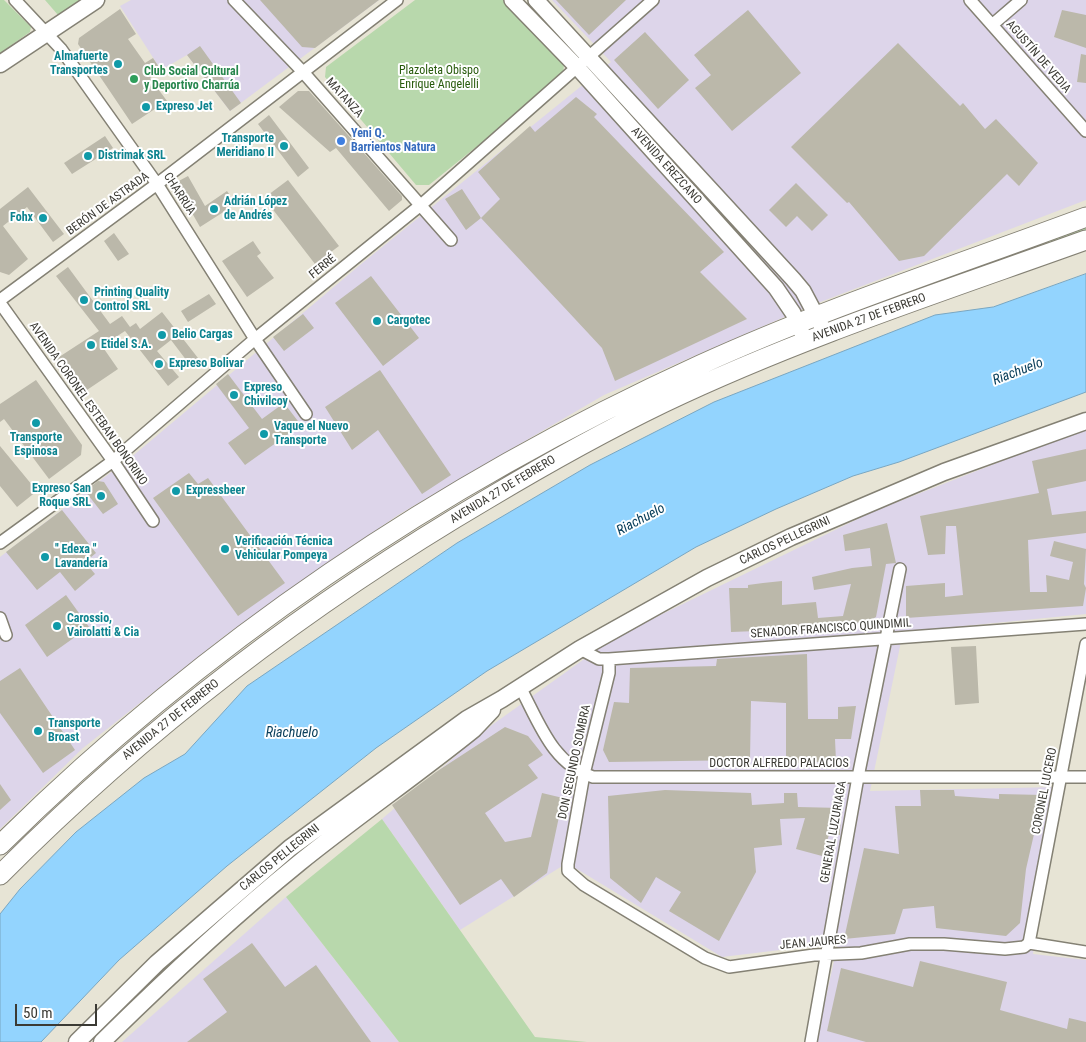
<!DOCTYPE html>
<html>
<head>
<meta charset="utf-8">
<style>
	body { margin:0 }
	#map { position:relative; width:1086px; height:1042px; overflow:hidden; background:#e7e4d5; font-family:"Roboto Condensed",sans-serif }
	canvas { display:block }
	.scale { position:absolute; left:15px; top:1004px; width:82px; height:22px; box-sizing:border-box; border:2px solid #3b3a34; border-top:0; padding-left:6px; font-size:15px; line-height:18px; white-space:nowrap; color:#3b3a34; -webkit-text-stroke:4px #fff; paint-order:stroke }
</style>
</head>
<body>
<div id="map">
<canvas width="1086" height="1042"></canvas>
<div class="scale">50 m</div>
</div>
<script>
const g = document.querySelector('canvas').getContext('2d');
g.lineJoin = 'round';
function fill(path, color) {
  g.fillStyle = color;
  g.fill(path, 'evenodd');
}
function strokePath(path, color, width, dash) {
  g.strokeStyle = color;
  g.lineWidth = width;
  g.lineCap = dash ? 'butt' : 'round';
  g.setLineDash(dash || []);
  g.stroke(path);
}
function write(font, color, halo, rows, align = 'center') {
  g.font = font + ' "Roboto Condensed",sans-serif';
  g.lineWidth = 4;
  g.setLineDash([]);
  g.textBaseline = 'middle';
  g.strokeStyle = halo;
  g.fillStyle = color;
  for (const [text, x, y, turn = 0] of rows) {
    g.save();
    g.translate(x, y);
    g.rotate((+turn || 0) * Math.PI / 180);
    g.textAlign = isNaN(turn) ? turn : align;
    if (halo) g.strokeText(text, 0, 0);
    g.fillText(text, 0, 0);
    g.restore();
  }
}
fill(new Path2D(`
	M131 0H379L230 111 187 55 161 70 120 6Z
	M552 0H1086V200L810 306 604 395 398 515 227 634 83 748 0 829V557L135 454 360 265 611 62Z
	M1086 428V614L903 632 870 791 1058 787 1033 954 1086 960V1042H816L838 943 722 957 567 863 460 930 382 819 492 725 615 637 872 512Z
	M286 897 399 1042H122Z`), '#ddd5ea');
fill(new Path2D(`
	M0 0H4L31 27 30 32 0 53Z
	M45 0H82L58 15Z
	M415 0H503L564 64 563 77 429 185H416L325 77 326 67Z
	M1086 223V235L838 320 837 317Z
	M382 819 535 1037 587 1042H399L286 897Z`), '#b8d8ac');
const water = new Path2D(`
	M1086 274V392L899 462 853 476 776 509 696 547 487 671 376 748 227 866 119 960 41 1042H0V914L20 889 76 832 144 778 185 754 247 686 457 543 590 465 714 402 935 315 993 307Z`);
fill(water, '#93d4fe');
strokePath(water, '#79a6c1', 1);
fill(new Path2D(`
	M260 0H379L315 48 302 47Z
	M556 0H626L589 35Z
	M120 9 136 34 128 39 145 63 153 58 161 70 150 78 167 101 132 124 78 44 79 38Z
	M748 10 801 73 732 131 695 88 711 75 694 55Z
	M1062 10 1086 15V48L1054 37Z
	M645 32 689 80 658 109 614 60Z
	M898 43 960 106 963 103 985 129 996 119 1038 163 1019 186 1007 174 924 256 899 261 849 202 847 203 791 147Z
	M200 46 241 103 230 111 187 55Z
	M1081 54 1086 55V83L1077 82Z
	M298 91H309L402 196V200L389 211 336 148 330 152 279 107Z
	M576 97 597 114 594 117 724 252 700 272 747 319 615 381 602 348 481 218 500 199 478 172 530 126 535 132Z
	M269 115 309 168 298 177 258 124Z
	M105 136 113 148 72 174 64 163Z
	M188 176 205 206 227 191 236 204 200 227 175 183Z
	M288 180 339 246 315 264 264 198Z
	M796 183 828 215 812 231 797 216 786 227 769 210Z
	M28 187 64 234 53 242 27 207 3 226 28 259 9 275 0 272V209Z
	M462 189 481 218 466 230 445 199Z
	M114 233 129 254 118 261 104 241Z
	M253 241 261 253 257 256 274 278 247 297 222 261Z
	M68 267 110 324 122 316 130 327 136 323 140 329 162 312 198 358 190 365 171 340 157 351 179 377 168 386 125 331 102 346 118 369 81 394 56 359 99 331 56 276Z
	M371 276 419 338 383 366 335 303Z
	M209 294 216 304 188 322 181 311Z
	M303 314 314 328 284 351 273 337Z
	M380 370 451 475 422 494 378 430 352 450 325 407Z
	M228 374 262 419 284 403 301 425 245 465 228 443 249 428 216 384Z
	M36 380 82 445 81 455 49 479 4 419 0 422V404Z
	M0 446 37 491 17 507 0 486Z
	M1086 449V481L1047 489 1052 515 1086 511V533L1028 540 1030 592H1047L1046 575 1069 580 1073 562 1050 556 1054 541 1086 549 1084 584 1086 588 1083 606 906 618V586L945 583V597L963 595 956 526H946L945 554 928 555 920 516 1039 493 1032 461Z
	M189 473 198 484 208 478 285 583 238 616 153 498Z
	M98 481 104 482 118 504 103 514 85 491Z
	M62 510 96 553 85 562 95 574 75 591 60 572 37 590 6 552Z
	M887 523 896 563 886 564 876 617 867 622 783 630 731 632 729 588H748V585L763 583 782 581V605L816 602 818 618 843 616 851 584 814 590 812 577 852 568 872 566 870 548 845 551 843 535Z
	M66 595 89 627 47 657 25 625Z
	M976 646 979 703 955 705 951 647Z
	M807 654 808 719H838V707L856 706 851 739H835L836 761 786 764V703L751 701 750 760 609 762 603 750 614 702 629 703 630 668 716 666 717 659Z
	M20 668 75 750 43 773 0 713V681Z
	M505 727 528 736 543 755 528 765 538 778 485 813 505 842 531 837 542 793 563 798 547 873 514 897 501 879 460 905 392 805 436 772Z
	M0 784 11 800 0 810Z
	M665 790 751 793 752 805 784 803V793H797L798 807 841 808 840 835H829L822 856 796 849 805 818 780 819 782 845 754 848 756 872 719 941 669 911 681 892 656 877 641 903 610 878 608 796Z
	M920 790H954L955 796 999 799V794L1043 795 1026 869 1020 923 1006 936 936 928 934 906 903 909 895 934 844 939 864 848 899 854 895 806H921Z
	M252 943 285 987 316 965 371 1042H187L227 1012 203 979Z
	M920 961 1007 982 1000 1010 1067 1029 1069 1018 1086 1022V1042H866L827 1031 841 968 913 987Z`), '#bbb8aa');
const minor = new Path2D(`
	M15 0 61 49 157 184 255 339 306 414
	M234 0 303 72 451 240
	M970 0 1086 131
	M992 25 1021 0
	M0 300 157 184 397 0
	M0 303 113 461 153 521
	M0 543 113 461 255 339 422 204 653 0
	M0 618 6 635
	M580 649 599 659H609L1086 624
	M609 659V673L584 774 568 864V871L584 885 705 958 729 967 814 955 861 953 910 944H944L1005 949 1024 947 1029 943 1086 952
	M520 687C539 722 552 764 593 777H1086
	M1029 943 1086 644
	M811 1042 858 777 900 569`);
const tertiary = new Path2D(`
	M512 0 578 68 776 288 793 313 806 342
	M536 0 793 279 803 291 821 325`);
const secondary = new Path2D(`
	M0 64 96 0
	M77 1042 157 963 290 848 467 719 502 699 580 649 707 578 791 537 944 472 1086 421
	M102 1042C165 980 230 919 299 863 356 817 417 775 474 729L492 710`);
const primary = new Path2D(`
	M0 845C204 643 439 484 700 365 825 308 957 265 1086 217
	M0 875C146 728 310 603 489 498 546 464 603 432 663 403 799 338 944 291 1086 240`);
strokePath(minor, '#848174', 14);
strokePath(tertiary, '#848174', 18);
strokePath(secondary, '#848174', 19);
strokePath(primary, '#848174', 21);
strokePath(minor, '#fff', 11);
strokePath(tertiary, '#fff', 15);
strokePath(secondary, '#fff', 16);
strokePath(primary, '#fff', 19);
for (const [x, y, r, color] of [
	[118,64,5,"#0f9aa8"],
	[134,79,5,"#2e9e5b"],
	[146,107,5,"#0f9aa8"],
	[341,141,5,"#3f7fe0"],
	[284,146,5,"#0f9aa8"],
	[88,156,5,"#0f9aa8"],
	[214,209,5,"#0f9aa8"],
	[43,218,5,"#0f9aa8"],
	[84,300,5,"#0f9aa8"],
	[377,321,5,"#0f9aa8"],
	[162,335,5,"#0f9aa8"],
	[91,345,5,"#0f9aa8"],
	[159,364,5,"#0f9aa8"],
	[234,395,5,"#0f9aa8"],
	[36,423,5,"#0f9aa8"],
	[264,434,5,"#0f9aa8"],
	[176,491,5,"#0f9aa8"],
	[101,496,5,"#0f9aa8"],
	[225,549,5,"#0f9aa8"],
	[45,557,5,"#0f9aa8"],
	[57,626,5,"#0f9aa8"],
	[38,731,5,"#0f9aa8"]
]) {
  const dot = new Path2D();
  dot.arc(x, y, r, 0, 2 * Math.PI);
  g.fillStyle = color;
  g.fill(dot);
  strokePath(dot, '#fff', 2);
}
write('bold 12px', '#0d838f', '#fff', [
	["Almafuerte",108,57,"right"],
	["Transportes",108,71,"right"],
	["Expreso Jet",156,107],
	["Transporte",274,139,"right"],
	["Meridiano II",274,153,"right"],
	["Distrimak SRL",98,156],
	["Adrián López",224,202],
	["de Andrés",224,216],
	["Fohx",33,218,"right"],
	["Printing Quality",94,293],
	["Control SRL",94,307],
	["Cargotec",387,321],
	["Belio Cargas",172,335],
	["Etidel S.A.",101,345],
	["Expreso Bolivar",169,364],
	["Expreso",244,388],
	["Chivilcoy",244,402],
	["Vaque el Nuevo",274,427],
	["Transporte",274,441],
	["Transporte",36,438,"center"],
	["Espinosa",36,452,"center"],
	["Expreso San",91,489,"right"],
	["Roque SRL",91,503,"right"],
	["Expressbeer",186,491],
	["Verificación Técnica",235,542],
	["Vehicular Pompeya",235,556],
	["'' Edexa ''",55,550],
	["Lavandería",55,564],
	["Carossio,",67,619],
	["Vairolatti & Cia",67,633],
	["Transporte",48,724],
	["Broast",48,738]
], 'left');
write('12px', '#3b3a34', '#fff', [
	["AGUSTÍN DE VEDIA",1038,57,49],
	["MATANZA",344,98,48],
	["AVENIDA EREZCANO",666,166,48],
	["CHARRÚA",179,194,57],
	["BERÓN DE ASTRADA",108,204,-36],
	["FERRÉ",323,267,-39],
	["AVENIDA 27 DE FEBRERO",869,318,-20],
	["AVENIDA CORONEL ESTEBAN BONORINO",88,404,55],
	["AVENIDA 27 DE FEBRERO",503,490,-31],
	["CARLOS PELLEGRINI",785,541,-25],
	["SENADOR FRANCISCO QUINDIMIL",831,629,-4],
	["AVENIDA 27 DE FEBRERO",171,720,-39],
	["DON SEGUNDO SOMBRA",575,762,-78],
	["DOCTOR ALFREDO PALACIOS",779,764],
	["CORONEL LUCERO",1045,791,-79],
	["GENERAL LUZURIAGA",834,832,-80],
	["CARLOS PELLEGRINI",280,858,-39],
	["JEAN JAURES",813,943,-5]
]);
write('12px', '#275a0b', '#fff', [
	["Plazoleta Obispo",439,71],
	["Enrique Angelelli",439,85]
]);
write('bold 12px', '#27864d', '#fff', [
	["Club Social Cultural",144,72],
	["y Deportivo Charrúa",144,86]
], 'left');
write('bold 12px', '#366cbe', '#fff', [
	["Yeni Q.",351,134],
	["Barrientos Natura",351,148]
], 'left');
write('italic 14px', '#0b405c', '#fff', [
	["Riachuelo",1018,372,-21],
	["Riachuelo",641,520,-28],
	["Riachuelo",292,733]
]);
</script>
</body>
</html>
